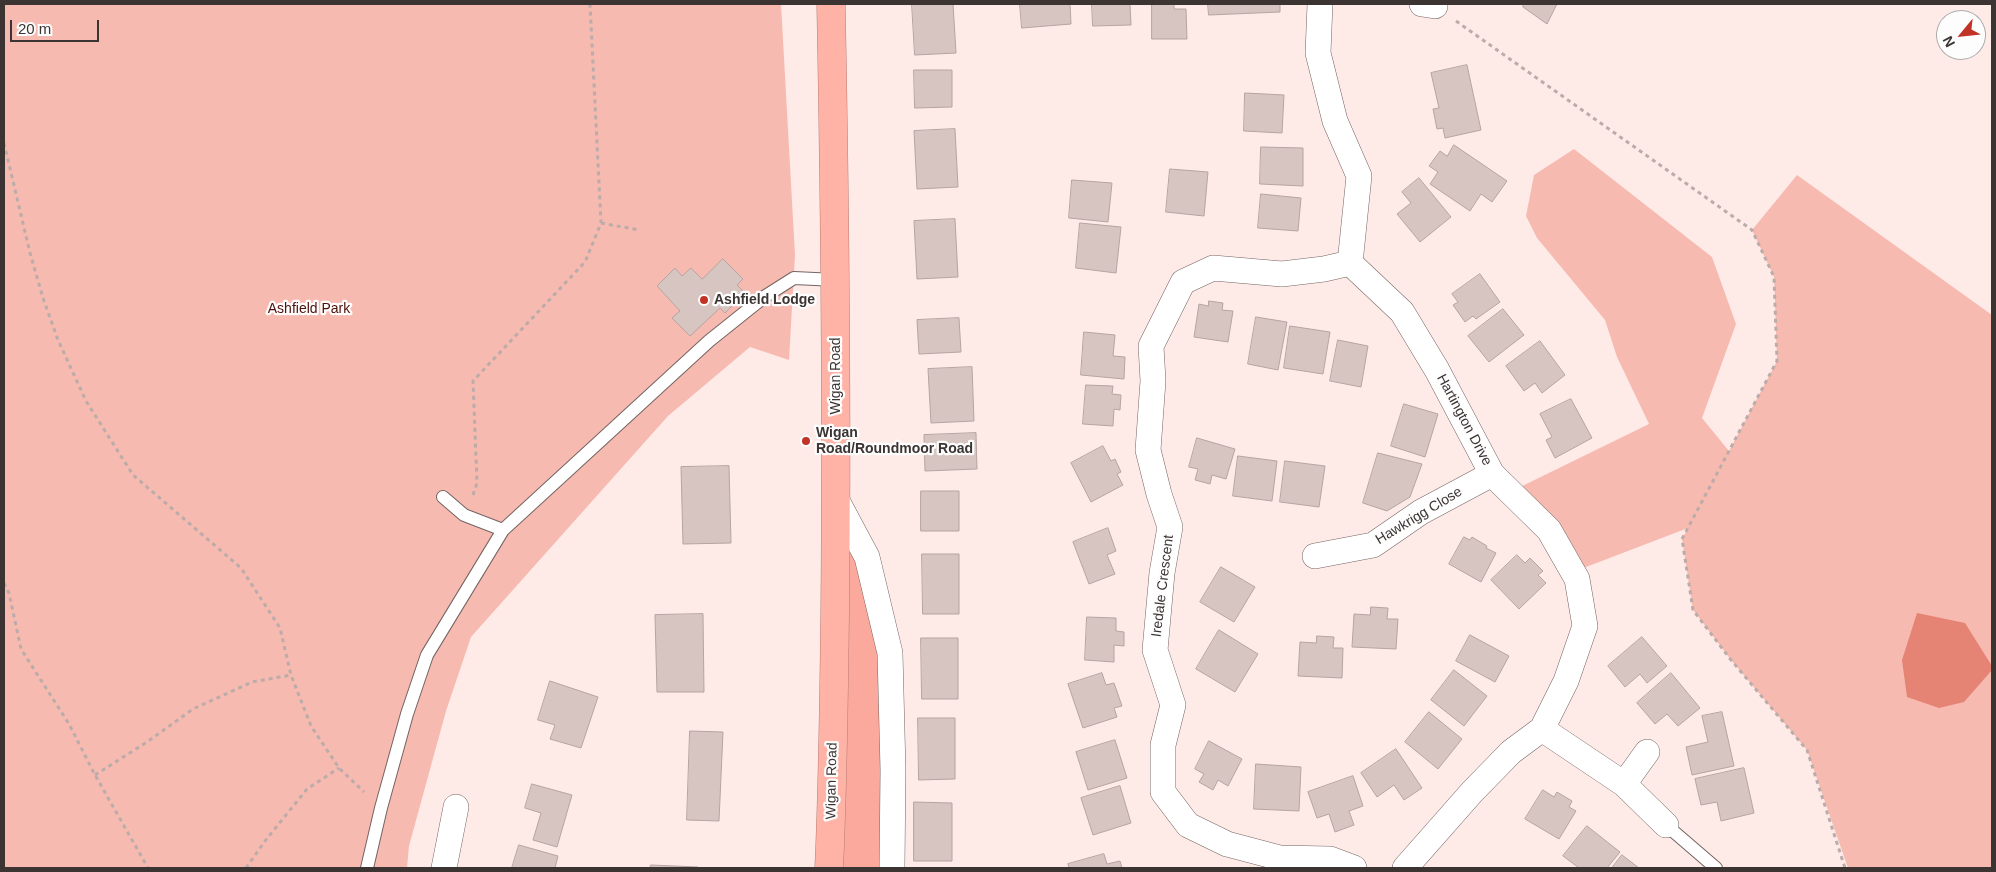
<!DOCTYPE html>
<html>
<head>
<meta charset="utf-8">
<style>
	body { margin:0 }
	#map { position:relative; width:1996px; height:872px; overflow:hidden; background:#feebe8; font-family:Arial,sans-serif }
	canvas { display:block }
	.frame { position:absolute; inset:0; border:5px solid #3b3433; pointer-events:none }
	.north { position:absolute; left:1936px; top:10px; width:50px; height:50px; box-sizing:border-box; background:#fdfdfd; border:1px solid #afadac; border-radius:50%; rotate:242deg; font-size:14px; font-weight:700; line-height:20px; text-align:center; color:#3b3433 }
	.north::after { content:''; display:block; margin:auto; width:18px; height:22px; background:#c03326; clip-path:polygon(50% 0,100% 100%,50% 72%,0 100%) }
	.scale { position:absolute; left:10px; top:20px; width:89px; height:22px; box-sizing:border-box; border:2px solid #3b3433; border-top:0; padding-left:6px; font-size:15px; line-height:18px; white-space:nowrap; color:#3b3433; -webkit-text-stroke:4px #fdfdfd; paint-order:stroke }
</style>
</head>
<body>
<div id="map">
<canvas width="1996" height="872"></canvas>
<div class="frame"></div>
<div class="north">N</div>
<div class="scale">20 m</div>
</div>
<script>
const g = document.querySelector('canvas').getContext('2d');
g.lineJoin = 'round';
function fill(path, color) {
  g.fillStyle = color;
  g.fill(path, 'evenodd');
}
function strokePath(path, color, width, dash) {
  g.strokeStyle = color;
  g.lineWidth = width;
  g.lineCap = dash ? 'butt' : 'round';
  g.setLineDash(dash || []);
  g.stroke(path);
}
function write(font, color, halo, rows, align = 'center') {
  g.font = font + ' Arial,sans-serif';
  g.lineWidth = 4.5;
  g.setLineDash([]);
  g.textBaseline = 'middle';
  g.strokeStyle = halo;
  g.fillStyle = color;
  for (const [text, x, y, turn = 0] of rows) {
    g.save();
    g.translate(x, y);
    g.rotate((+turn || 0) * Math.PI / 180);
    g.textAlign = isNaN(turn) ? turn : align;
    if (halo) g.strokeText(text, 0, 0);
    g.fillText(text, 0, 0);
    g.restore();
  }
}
fill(new Path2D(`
	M4 4H781L795 255 789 360 750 347 668 416 471 637 446 711 409 846 407 868H4Z
	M1574 149 1712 257 1736 324 1702 418 1729 451 1777 361 1774 277 1752 230 1797 175 1992 315V868H1848L1807 750 1731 660 1693 610 1682 539 1688 528 1573 572 1510 492 1649 424 1617 357 1605 320 1537 238 1526 216 1534 175Z`), '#f7bab0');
fill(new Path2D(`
	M836 499 890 653 892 868H829Z`), '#faa99c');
fill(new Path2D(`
	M1917 613 1965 623 1992 666V670L1964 702 1939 708 1907 697 1902 660Z`), '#e58374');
const building = new Path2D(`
	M912 4H953L956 53 915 55Z
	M1020 4H1070L1071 24 1022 28Z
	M1092 4H1130L1131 25 1093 26Z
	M1152 4H1174V9H1186L1187 39H1152Z
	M1208 4H1280V12L1209 15Z
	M1524 4H1557L1547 24 1523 7Z
	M1467 65 1481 130 1445 138 1443 128 1437 129 1433 109 1439 108 1431 73Z
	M914 70H952V107L915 108Z
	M1245 93 1284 95 1282 133 1244 131Z
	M955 129 958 187 917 189 914 131Z
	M1454 145 1507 181 1492 202 1481 194 1470 211 1430 184 1438 172 1429 166 1440 151 1447 156Z
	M1261 147 1303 148V186L1260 184Z
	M1170 169 1208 172 1204 216 1166 212Z
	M1419 178 1451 217 1420 242 1397 214 1411 203 1402 192Z
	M1072 180 1112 183 1108 222 1069 218Z
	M1261 194 1301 198 1298 231 1258 228Z
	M955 219 958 277 917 279 914 221Z
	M1080 223 1121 227 1116 273 1076 268Z
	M723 259 743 279 737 285 745 293 725 313 720 308 690 336 672 318 680 311 657 286 675 268 682 276 691 268 702 279Z
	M1480 274 1500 302 1476 319 1473 316 1465 322 1453 305 1458 302 1452 294Z
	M1209 301 1223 303 1222 310 1233 311 1228 342 1194 337 1199 304 1208 306Z
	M1503 309 1524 335 1489 362 1468 336Z
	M1256 317 1287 322 1278 370 1248 364Z
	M959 318 961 352 919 354 917 320Z
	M1290 326 1330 332 1323 374 1284 368Z
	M1084 332 1115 335 1113 356 1125 357 1124 379 1081 375Z
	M1338 340 1368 346 1361 387 1330 381Z
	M1540 341 1565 375 1542 393 1535 383 1524 391 1506 366Z
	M972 367 974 421 931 423 928 369Z
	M1086 385 1113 386 1112 394 1121 395 1120 410 1114 409 1113 426 1083 424Z
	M1571 399 1592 438 1555 458 1546 440 1552 437 1540 414Z
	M1404 404 1438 414 1425 457 1391 446Z
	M976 433 977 469 925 471 924 435Z
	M1197 438 1235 449 1226 479 1212 475 1210 484 1195 480 1198 469 1189 467Z
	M1103 446 1111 461 1115 459 1121 472 1117 474 1123 485 1091 502 1071 463Z
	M1378 453 1422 464 1410 497 1387 511 1363 503Z
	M1238 456 1277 461 1272 501 1233 496Z
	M1285 461 1325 466 1319 507 1280 502Z
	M729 466 731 543 683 544 681 467Z
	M921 491H959V531H921Z
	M1108 528 1116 551 1107 555 1115 574 1089 584 1073 542Z
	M1464 537 1470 540 1472 537 1487 546 1486 548 1496 553 1481 582 1449 564Z
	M922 554H959V614H923Z
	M1517 555 1525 563 1530 558 1543 571 1538 575 1546 583 1519 609 1491 580Z
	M1221 567 1255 587 1234 622 1200 602Z
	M1371 607 1388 608 1387 619H1398L1396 649 1352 647 1354 614 1370 615Z
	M703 614 704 692H657L655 615Z
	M1087 617 1116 618V631L1124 632V646L1114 645V662L1085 660Z
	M1219 630 1258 654 1235 692 1196 669Z
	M1470 635 1509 656 1495 682 1456 661Z
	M1317 636 1334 637 1333 648H1343L1342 678 1298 676 1300 642 1316 643Z
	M1642 637 1667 666 1647 683 1640 674 1625 687 1608 666Z
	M921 638H958V699H922Z
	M1454 670 1487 696 1464 726 1431 700Z
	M1102 673 1106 685 1114 683 1122 706 1114 708 1117 717 1083 728 1068 684Z
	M1671 673 1700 708 1678 726 1667 714 1655 724 1637 703Z
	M550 681 598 697 581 748 550 739 555 725 538 720Z
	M1429 712 1462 739 1438 769 1405 742Z
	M1722 712 1734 766 1692 775 1686 747 1708 742 1702 716Z
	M918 718H955V779L919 780Z
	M690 731 723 732 719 821 687 820Z
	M1115 740 1127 778 1088 790 1076 752Z
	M1209 741 1242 759 1228 786 1218 780 1213 790 1199 782 1204 774 1195 769Z
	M1396 749 1422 788 1404 800 1394 785 1377 797 1361 773Z
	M1256 764 1301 767 1299 811 1254 809Z
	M1744 768 1754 813 1721 821 1717 802 1701 805 1695 779Z
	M1353 776 1363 806 1349 811 1354 825 1335 832 1329 814 1317 818 1308 792Z
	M532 784 572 795 557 847 533 840 541 813 525 808Z
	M1120 786 1131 823 1093 835 1081 798Z
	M1543 790 1554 797 1557 792 1572 801 1569 807 1576 811 1559 839 1525 819Z
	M914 802 952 803V861H914Z
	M1587 826 1620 852 1607 868H1579L1563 856Z
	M519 845 558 856 555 868H512Z
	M1104 854 1107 864 1120 861 1122 868H1069L1068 864Z
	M1622 855 1639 868H1612Z
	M651 865 698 867V868H650Z`);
fill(building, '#d6c5c1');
strokePath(building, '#b5a4a1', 1);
const service = new Path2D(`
	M443 497 464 515 503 530
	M1666 825 1716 868
	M367 868 381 808 407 714 427 655 503 530 709 341 764 297 794 278 836 280`);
const minor = new Path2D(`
	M1320 4 1318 53 1335 121 1359 176 1350 263 1402 312 1437 370 1492 474 1549 530 1577 579 1585 626 1566 681 1542 729 1511 752 1472 792 1405 868
	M1422 4 1435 6
	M1350 263 1324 269 1282 274 1213 268 1183 282 1151 346 1153 381 1148 450 1159 494 1170 527 1162 573 1155 650 1173 705 1163 745V792L1188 825 1227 844 1280 858 1330 859 1354 868
	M836 499 867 557 890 653 893 770 892 868
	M1315 556 1373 545 1421 512 1492 474
	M1542 729 1624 784
	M1647 752 1624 784 1666 825
	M444 868 456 807`);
const trunk = new Path2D(`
	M829 868C833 783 834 697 835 612 837 409 835 207 831 4`);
strokePath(service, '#746462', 14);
strokePath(minor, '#746462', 26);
strokePath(trunk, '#ba7a70', 29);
strokePath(new Path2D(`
	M1456 21 1752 230 1774 277 1777 361 1682 539 1693 610 1731 660 1807 750 1845 868
	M4 143 30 253 43 298 58 340 86 401 133 475 241 568 280 628 291 675 311 726 339 768 364 792
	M601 223 639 230
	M473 495 477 483 473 381 585 262 601 223 590 4
	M4 583 9 593 21 649 69 724 95 775 148 868
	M95 775 147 742 193 709 252 682 291 675
	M246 868 265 841 307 789 339 768`), '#bbaca9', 3, [4, 4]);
strokePath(service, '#fff', 12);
strokePath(minor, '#fff', 25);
strokePath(trunk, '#ffb3a7', 28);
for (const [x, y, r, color] of [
	[704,300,5,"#c03326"],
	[806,441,5,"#c03326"]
]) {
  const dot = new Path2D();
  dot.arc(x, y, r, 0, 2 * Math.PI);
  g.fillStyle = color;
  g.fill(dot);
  strokePath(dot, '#fdfdfd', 2);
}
write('bold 14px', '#3b3433', '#fdfdfd', [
	["Ashfield Lodge",714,300],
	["Wigan",816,433],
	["Road/Roundmoor Road",816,449]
], 'left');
write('14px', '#4d100a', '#fdfdfd', [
	["Ashfield Park",309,309]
]);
write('14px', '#3b3433', '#fdfdfd', [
	["Wigan Road",836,376,-90],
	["Hartington Drive",1464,420,62],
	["Hawkrigg Close",1419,516,-31],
	["Iredale Crescent",1163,586,-83],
	["Wigan Road",832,781,-89]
]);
</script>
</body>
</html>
